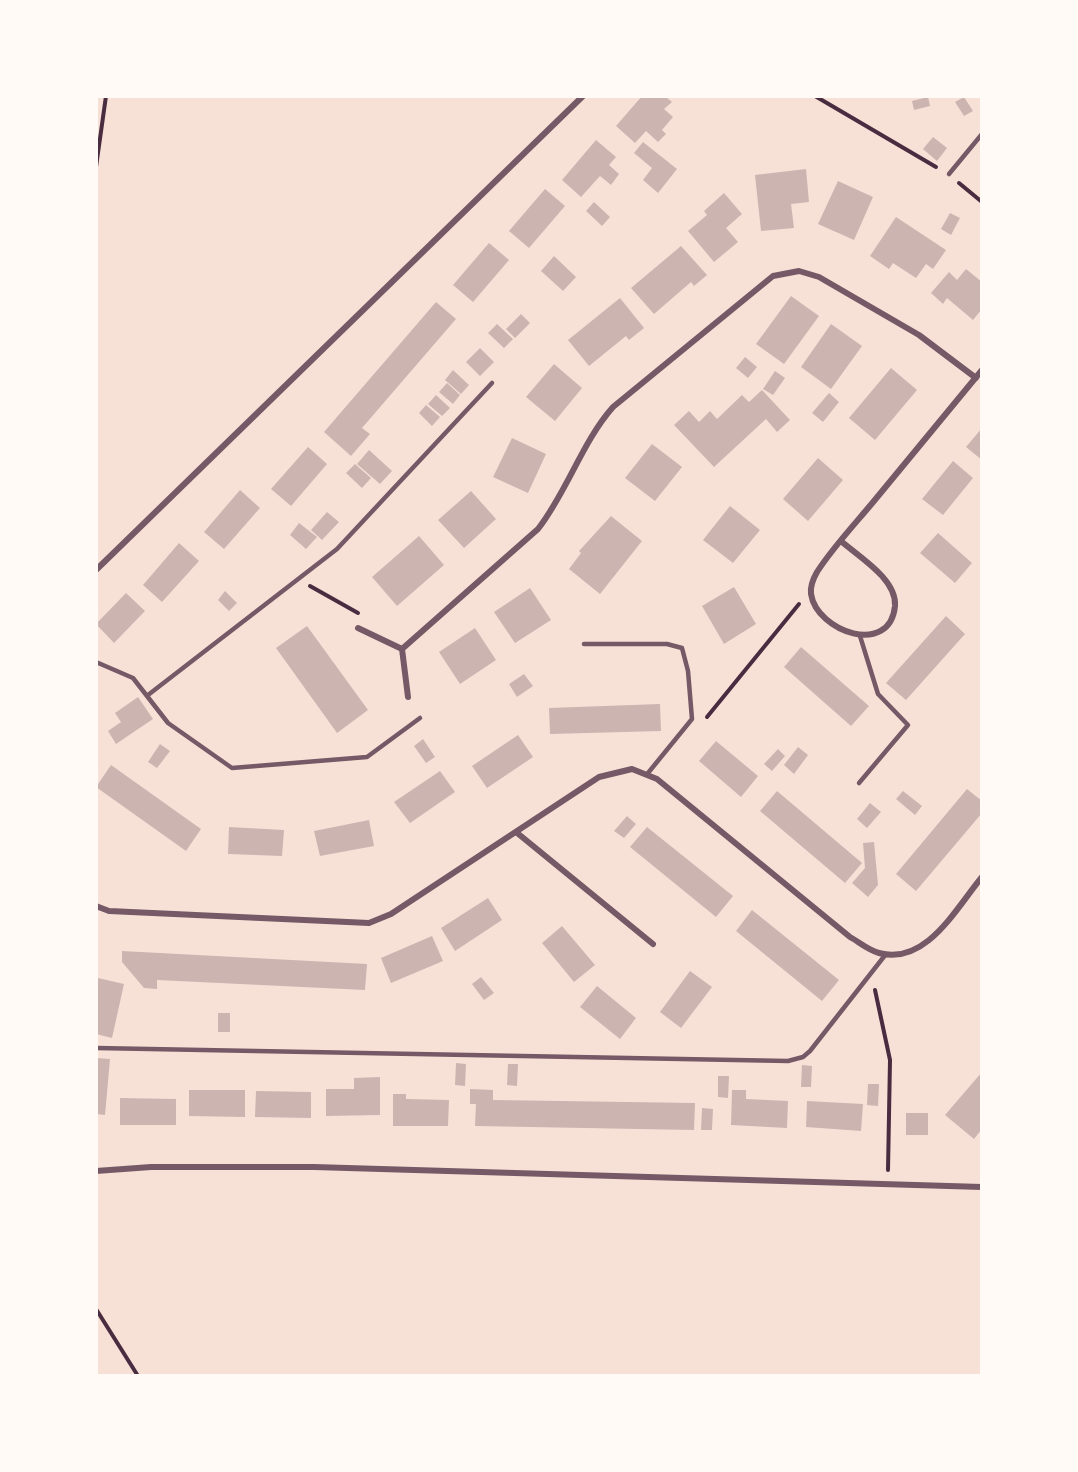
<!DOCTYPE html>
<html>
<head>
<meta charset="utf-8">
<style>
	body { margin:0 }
	#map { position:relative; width:1078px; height:1472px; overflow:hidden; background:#f7e1d7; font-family:Jost,sans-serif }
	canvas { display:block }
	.frame { position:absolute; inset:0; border:98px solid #fffaf5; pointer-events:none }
</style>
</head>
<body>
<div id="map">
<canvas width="1078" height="1472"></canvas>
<div class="frame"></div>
</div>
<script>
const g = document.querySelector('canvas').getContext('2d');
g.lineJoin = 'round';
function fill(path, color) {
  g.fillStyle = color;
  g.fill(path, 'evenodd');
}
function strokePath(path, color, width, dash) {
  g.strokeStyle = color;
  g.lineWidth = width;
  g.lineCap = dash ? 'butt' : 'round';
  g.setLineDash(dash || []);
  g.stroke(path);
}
fill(new Path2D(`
	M642 96H665L672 102 664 109 673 117 662 130 666 134 658 142 646 131 635 143 616 126Z
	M928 97 930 106 914 110 912 101Z
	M964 97 973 111 964 116 955 102Z
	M933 137 947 148 937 161 923 149Z
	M596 140 616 157 609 165 619 174 611 185 600 176 581 197 562 180Z
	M643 142 677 169 658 193 643 180 652 168 634 153Z
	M806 169 809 202 791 204 794 228 761 231 755 175Z
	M838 181 873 197 854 240 818 224Z
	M545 189 565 206 529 248 509 231Z
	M724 193 742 214 726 228 738 242 714 262 688 231 707 215 704 211Z
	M594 202 610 217 602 226 586 211Z
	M950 213 960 218 951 235 941 229Z
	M896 217 946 250 933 269 926 264 916 278 893 263 889 269 870 256Z
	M489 243 509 260 473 302 453 285Z
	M681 246 707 275 694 286 691 282 654 314 631 288Z
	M554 256 576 277 563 291 541 271Z
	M966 269 982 282V309L973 320 947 298 943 304 931 293 949 272 957 280Z
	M791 296 819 316 784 364 756 344Z
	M620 298 644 328 629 340 626 336 589 366 568 340Z
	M436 302 456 319 362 428 370 434 351 456 324 432Z
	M521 314 530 323 515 338 506 329Z
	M497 324 513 339 504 348 488 333Z
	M831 324 862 346 831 389 801 367Z
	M480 348 494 362 480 376 466 362Z
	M745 357 757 367 748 378 736 368Z
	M554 364 582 388 555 421 526 397Z
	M891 368 917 390 875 440 849 418Z
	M453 370 469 385 461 394 445 380Z
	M775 371 785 378 773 395 763 389Z
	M447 383 460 395 453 404 439 392Z
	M762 390 790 420 777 432 766 419 714 467 674 425 689 411 699 422 710 411 717 419 742 395 749 402Z
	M829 393 839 402 823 422 812 413Z
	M436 395 450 408 442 416 428 404Z
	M426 405 440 417 432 426 419 413Z
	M982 428V460L966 447Z
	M512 438 546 454 528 493 493 477Z
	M652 444 682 467 655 501 625 478Z
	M308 447 327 464 291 506 271 489Z
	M369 450 392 471 380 484 357 464Z
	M818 458 843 480 808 521 783 499Z
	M953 461 973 478 943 515 922 499Z
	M355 464 371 478 362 488 346 473Z
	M240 490 260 508 224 549 204 532Z
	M471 491 496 519 464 548 438 520Z
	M730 506 760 530 733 563 703 540Z
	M327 512 339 522 322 540 311 530Z
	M611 516 642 541 600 594 569 569 581 553 579 551Z
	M299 523 317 537 306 549 290 535Z
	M938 533 972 563 955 583 920 553Z
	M419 536 444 565 397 606 372 577Z
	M179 543 199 561 162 602 143 585Z
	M734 587 756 624 724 644 702 606Z
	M530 588 551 620 515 643 494 612Z
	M225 591 237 603 229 611 218 600Z
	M126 593 145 611 114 643 96 624Z
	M946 616 965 634 906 700 886 683Z
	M307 626 368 710 337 733 276 648Z
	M475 628 496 660 460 684 439 652Z
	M801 647 869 706 851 726 784 667Z
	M524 674 533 686 517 697 509 684Z
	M138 697 153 719 116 744 108 731 121 722 115 713Z
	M660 704 661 731 550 734 549 708Z
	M518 735 533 757 487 788 472 766Z
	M423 739 435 757 426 763 414 746Z
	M716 741 758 776 741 797 699 761Z
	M160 744 170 751 157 768 148 762Z
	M798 747 808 755 794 774 784 765Z
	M778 749 785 756 772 771 764 764Z
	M111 765 201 829 186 851 96 787Z
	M440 771 455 792 410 823 394 802Z
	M967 789 982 801V813L916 891 896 874Z
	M777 791 862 863 845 883 760 811Z
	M903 791 922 806 915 815 896 799Z
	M870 803 881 812 867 828 857 819Z
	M627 816 636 824 624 838 614 831Z
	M369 820 374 846 320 856 314 831Z
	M229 827 284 830 282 856 228 854Z
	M647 827 733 896 716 917 630 847Z
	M874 842 878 885 868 897 852 883 865 868 863 843Z
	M488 898 502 920 455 951 441 928Z
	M752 910 839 980 822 1001 736 931Z
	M562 926 595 965 574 982 542 943Z
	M432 936 443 961 391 983 381 958Z
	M122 951 367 964 365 990 157 980V989L144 988 122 962Z
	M690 971 712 987 681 1028 660 1012Z
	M481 977 494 993 484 1000 472 984Z
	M98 978 124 984 112 1038 96 1034Z
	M597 986 636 1018 620 1039 580 1007Z
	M218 1013H230V1032H218Z
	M96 1058 110 1059 105 1115 96 1114Z
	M456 1063 466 1064 465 1086 455 1085Z
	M508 1064H518L517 1086 507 1085Z
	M802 1065 812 1066 811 1087H801Z
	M982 1072V1129L974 1139 945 1115Z
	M718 1076H729L728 1098 718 1097Z
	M380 1077V1115L326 1116V1089H354V1078Z
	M868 1084H879L878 1106 867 1105Z
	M470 1089 493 1090V1100L695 1103 694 1130 475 1126 476 1104H470Z
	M189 1090H245V1117L189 1116Z
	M732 1090H746V1099L788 1101 787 1128 731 1125Z
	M256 1091 311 1092V1118L255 1117Z
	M393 1094H406V1099L449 1100 448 1126H393Z
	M120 1098 176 1099V1125H120Z
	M807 1101 863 1104 861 1131 806 1127Z
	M702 1108 713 1109 712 1130H701Z
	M906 1113H928V1135H906Z`), '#ccb4b1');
strokePath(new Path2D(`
	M815 96 936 167
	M96 167 106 96
	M959 183 982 202
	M310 586 358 613
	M707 717 799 604
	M875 990 890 1060 888 1170
	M96 1309 138 1376`), '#4a2c40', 4);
strokePath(new Path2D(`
	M949 174 982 134
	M584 644H667L682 648 688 671 692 719 648 773
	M96 662 133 678 168 723 232 768 367 757 420 718
	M148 695 337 549 492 383
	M859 783 908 725 878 694 860 636
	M96 1048 788 1061 803 1057 810 1051 886 954`), '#755966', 4.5);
strokePath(new Path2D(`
	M841 541C859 557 897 579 895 606 890 657 817 632 811 594 810 586 813 579 817 572 833 547 855 524 874 501 910 457 946 414 982 370
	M96 570 583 96
	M358 628 402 649
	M408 697 402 649 538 529C567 492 582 442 613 407L773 276 799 271 819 277 919 335 976 378
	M516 832 653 944
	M96 906 109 911 369 923 391 914 599 777 632 769 657 779 850 937C859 942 868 950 879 953 926 966 956 908 982 877
	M96 1171 151 1167H314L982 1187`), '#755966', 6);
</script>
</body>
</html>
